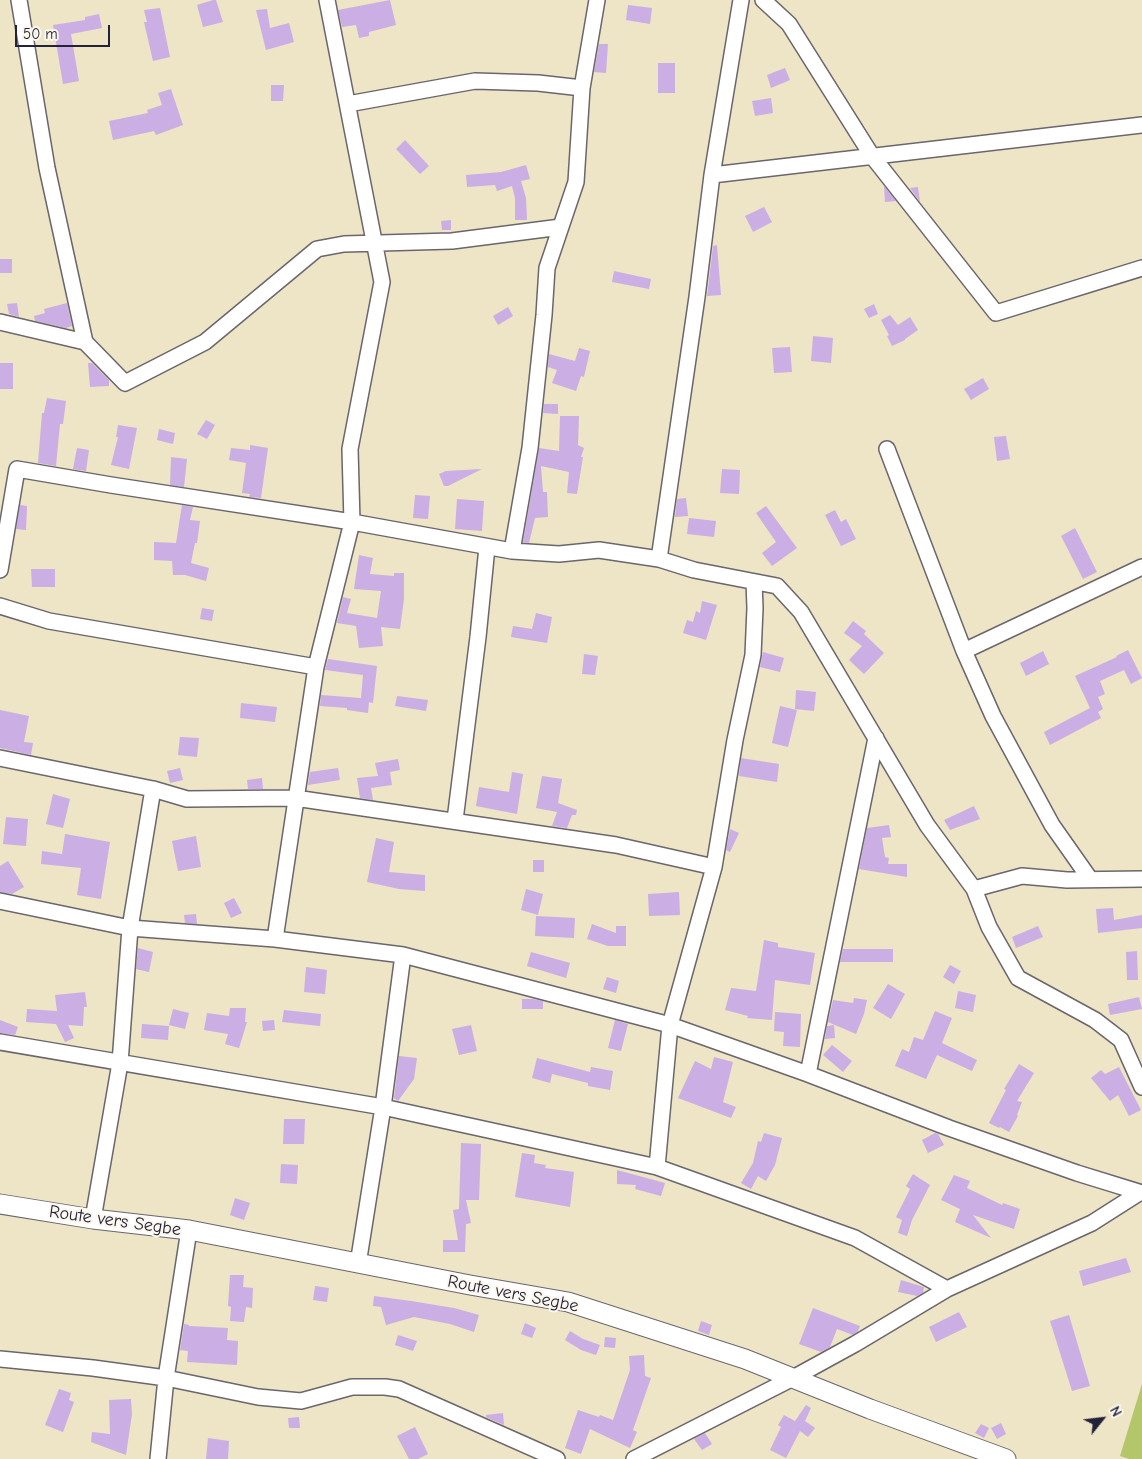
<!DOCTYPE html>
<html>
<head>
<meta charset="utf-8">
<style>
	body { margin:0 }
	#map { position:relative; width:1142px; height:1459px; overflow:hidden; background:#eee4c6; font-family:"Comic Neue",sans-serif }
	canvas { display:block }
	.north { position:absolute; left:1077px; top:1394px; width:50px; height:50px; -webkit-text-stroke:4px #fbf7ec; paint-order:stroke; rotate:61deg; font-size:14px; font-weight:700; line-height:20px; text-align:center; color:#22223b }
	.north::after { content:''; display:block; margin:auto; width:18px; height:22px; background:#22223b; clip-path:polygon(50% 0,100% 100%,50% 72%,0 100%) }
	.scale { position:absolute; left:15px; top:25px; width:95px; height:22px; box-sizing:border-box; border:2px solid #22223b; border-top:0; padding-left:6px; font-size:15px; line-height:18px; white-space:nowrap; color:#22223b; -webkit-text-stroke:4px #fbf7ec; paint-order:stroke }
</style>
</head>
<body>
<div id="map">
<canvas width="1142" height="1459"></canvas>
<div class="north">N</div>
<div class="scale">50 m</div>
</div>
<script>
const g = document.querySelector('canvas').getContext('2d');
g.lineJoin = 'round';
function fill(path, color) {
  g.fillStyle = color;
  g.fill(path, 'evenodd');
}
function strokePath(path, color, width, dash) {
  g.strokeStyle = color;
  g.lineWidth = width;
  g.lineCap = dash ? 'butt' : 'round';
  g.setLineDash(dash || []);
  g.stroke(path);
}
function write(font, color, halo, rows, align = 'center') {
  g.font = font + ' "Comic Neue",sans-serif';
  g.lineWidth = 4;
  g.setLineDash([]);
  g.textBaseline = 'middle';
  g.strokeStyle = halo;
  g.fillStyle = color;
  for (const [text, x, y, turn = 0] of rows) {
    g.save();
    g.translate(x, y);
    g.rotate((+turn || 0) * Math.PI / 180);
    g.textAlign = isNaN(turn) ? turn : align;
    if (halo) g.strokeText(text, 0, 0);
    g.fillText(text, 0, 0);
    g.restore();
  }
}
fill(new Path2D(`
	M1142 1384V1459H1129L1120 1456Z`), '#b4c66a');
fill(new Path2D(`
	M213 0H216L223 22 203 27 197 5Z
	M390 0 396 25 369 32V36L359 38 356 25 342 27 338 10Z
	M628 5 652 8 650 24 626 20Z
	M160 8 170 57 153 61 144 22H147L144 10Z
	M267 9 270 28 289 23 294 42 266 50 256 10Z
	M99 14 102 28 71 34 79 81 63 84 53 25 85 20V17Z
	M599 44H608L606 73 594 72Z
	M658 63H675V93H658Z
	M785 68 790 80 771 88 767 75Z
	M271 85H284L283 101H271Z
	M171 89 183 125 156 135 154 131 113 140 109 121 148 113 147 110 162 105 158 93Z
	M771 98 773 113 755 116 752 101Z
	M405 140 429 166 420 174 396 149Z
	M526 165 530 179 521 181 526 198 527 220H515V198L512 186 497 191 495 185 467 187 466 175 501 172Z
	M884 186 896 201 885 202Z
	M918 187 920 202 910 188Z
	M764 207 772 222 753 232 745 216Z
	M451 220V230H442L441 221Z
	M717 245 721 295 707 296 713 246Z
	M0 259H12V273H0Z
	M614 271 651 279 649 289 612 282Z
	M17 303 19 317 9 314 7 304Z
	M67 303 72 326 66 328 35 321 34 316 45 313 44 309Z
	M874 304 878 314 869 318 864 309Z
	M508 307 513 316 498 325 493 316Z
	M890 315 898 325 910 317 918 330 905 339V340L892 346 887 336 889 335 881 320Z
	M813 336 833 338 831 363 811 361Z
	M790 347 792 372 774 373 772 348Z
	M579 348 590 351 584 377 581 376 576 391 552 383 557 370 548 367 549 354 575 361Z
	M0 363H13V389H0Z
	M88 363H92L109 380V386L90 387Z
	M983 378 989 389 971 400 964 389Z
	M47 398 66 401 63 424H60L56 466 38 463 42 413H44Z
	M544 404H558V414L543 413Z
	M560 416H579L578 445 584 448 581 457H583L577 494 567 493 569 472 541 466 543 492H547L548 517 535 518 529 543 523 542 539 448 559 451Z
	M206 420 215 425 207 439 197 434Z
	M118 425 137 428 129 469 111 465 118 437H116Z
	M159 429 175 433 173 444 157 440Z
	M1006 436 1010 459 997 461 994 437Z
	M250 445 268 448 261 498 249 497 250 494 242 493 246 463 229 460 231 448 250 450Z
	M77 448 89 450 86 471 73 469Z
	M171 457 187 459 184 487 170 485Z
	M482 469 448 486H444L439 474 446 471Z
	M722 469 740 470 739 494 720 493Z
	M415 495 430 496 428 519 413 518Z
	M686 498 688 516 675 517 677 499Z
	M457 499 484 501 482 531 455 529Z
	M20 505 27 506 26 530 16 529Z
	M182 505 193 507 190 520 200 521 197 543H195L191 563 209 568 206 581 185 575H173L172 561 154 560V542L176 543Z
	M766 506 797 548 772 566 762 553 776 542 756 513Z
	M835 510 841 522 846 519 856 539 841 546 825 515Z
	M689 518 716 521 714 537 687 534Z
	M1075 528 1097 572 1083 579 1061 536Z
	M359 555 373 558 370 574 394 576V573H404V599L400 629 381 627 383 646 359 648 356 626 337 623 343 597 351 599 347 613 377 618 381 591 354 589Z
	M31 569H55V587H32Z
	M702 601 717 605 706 640 683 633 687 620 693 622 696 611 700 613Z
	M202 608 214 610 212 621 200 619Z
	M536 613 552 617 547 643 511 637 513 626 532 629Z
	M853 621 866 631 864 634 884 653 864 674 849 660 862 646 844 633Z
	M1128 650 1142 678 1131 684 1124 670 1100 681 1105 694 1098 697 1103 709 1098 712 1101 718 1050 745 1044 732 1090 708 1075 676 1117 657 1116 656Z
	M1043 651 1049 664 1026 676 1020 663Z
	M763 652 784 658 780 672 760 667Z
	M584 654 598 656 595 675 582 674Z
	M328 659 377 666 373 703 369 702 368 713 347 710V708L320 706 321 695 361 698 363 675 325 670Z
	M796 690 816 692 814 711 795 709Z
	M397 696 428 700 426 711 395 706Z
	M241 703 277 707 275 722 240 718Z
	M780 706 797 710 788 747 772 743Z
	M0 710 29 716 24 742 33 743 31 755 0 748Z
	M180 737 199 738 197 757 178 755Z
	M741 758 779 764 777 782 739 776Z
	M398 759 400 770 390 772 392 785 371 788 373 800 360 798 357 778 378 776 375 763Z
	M180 768 183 780 170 783 167 771Z
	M338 768 340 780 308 785 310 772Z
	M512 772 523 774 517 814 476 806 479 787 509 792Z
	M542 776 562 779 558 803 577 810 576 815H572L567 828 552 826 557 812 536 808Z
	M262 778 263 789H248L247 780Z
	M53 794 70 799 63 828 46 824Z
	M974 806 980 819 950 830 944 820Z
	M6 817 28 819 26 846 3 844Z
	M889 825 891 837 882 838 885 857 889 858 888 864H907V877L859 869 867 828Z
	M730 829 739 833 730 852 726 850Z
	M65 834 110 842 101 899 77 895 81 868 41 864 42 851 62 854Z
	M196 836 201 867 178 871 172 841Z
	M376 838 394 842 389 872 425 875V891L399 889 367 882Z
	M533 860H544V872H533Z
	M8 861 24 887 12 894 0 892V866Z
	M526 889 543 894 538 915 521 910Z
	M679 892 680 915 649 916 648 894Z
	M234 898 242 913 231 918 224 903Z
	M1113 908 1114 920 1142 915V928L1098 933 1096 909Z
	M196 914 197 924 185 923 184 915Z
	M536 916 575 918 574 938 535 936Z
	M592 924 616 933V926H626V946H608L587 939Z
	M1038 926 1043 937 1016 948 1012 937Z
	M764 940 778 943V947L815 953 810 985 775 980 772 1020 747 1018 748 1016 725 1010 731 988 756 991Z
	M138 948 153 952 149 972 136 969Z
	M843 949H893V962H840Z
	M1137 951 1138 980H1127L1126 952Z
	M531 952 570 963 566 978 527 966Z
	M950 965 961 971 954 984 943 977Z
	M306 967 327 970 325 994 304 992Z
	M607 977 619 981 616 993 603 989Z
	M888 984 905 994 891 1019 873 1008Z
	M958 991 976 995 973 1012 955 1008Z
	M85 992 87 1007H84L83 1026 68 1025 74 1038 65 1042 56 1024 26 1022 27 1009 57 1011 55 995Z
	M1139 997 1142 1009 1110 1015 1108 1004Z
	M854 998 867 1000 864 1014 856 1034 828 1022 833 1000 853 1003Z
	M522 999H533L543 1001V1009H522Z
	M230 1008H246L245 1022H247L239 1048 225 1044 228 1034 204 1030 207 1013 229 1016Z
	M173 1009 189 1013 185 1029 169 1025Z
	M284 1010 321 1014 320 1026 282 1022Z
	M935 1011 952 1018 942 1043 977 1060 972 1071 937 1055 926 1079 895 1066 902 1049 909 1052 914 1037 923 1040Z
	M775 1012 801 1014 800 1047 783 1046 784 1032 774 1031Z
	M0 1020 18 1027 15 1035 0 1033Z
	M274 1020 275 1030 263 1031 262 1021Z
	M615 1020 628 1024 621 1051 608 1048Z
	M142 1024 169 1026 168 1040 141 1038Z
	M471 1025 477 1051 459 1055 452 1029Z
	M834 1025 835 1038 825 1039 827 1026Z
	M832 1045 852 1061 843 1072 823 1055Z
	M399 1056 417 1058 414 1079 398 1101 394 1098Z
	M714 1057 733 1062 723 1102 736 1107 731 1118 678 1098 695 1061 711 1069Z
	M537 1058 590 1072 591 1067 613 1071 610 1090 588 1086V1083L552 1074 550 1083 532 1078Z
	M1019 1064 1034 1073 1017 1101 1022 1102 1017 1115 1018 1116 1009 1132 1000 1127 999 1128 989 1123 1006 1090 1004 1089Z
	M1119 1067 1141 1110 1129 1116 1118 1095 1110 1101 1091 1078 1101 1070 1105 1074Z
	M284 1119H305L304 1144H283Z
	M764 1133 782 1138 775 1165 766 1181 758 1176 751 1189 741 1183 753 1163 758 1141 761 1142Z
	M935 1133 938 1134 944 1145 928 1153 922 1140Z
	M461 1143 481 1144 479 1200H466L471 1223 466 1224 465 1252H443V1240H458L453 1210 459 1209Z
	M522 1153 535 1155 534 1163 546 1165 545 1168 574 1172 570 1207 515 1197Z
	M281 1164 298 1165 297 1184 280 1183Z
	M617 1170 665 1183 661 1196 635 1189 636 1185 617 1184Z
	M913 1174 930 1185 912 1220 907 1236 898 1233 902 1220 896 1217 910 1189 906 1186Z
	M954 1175 970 1181 967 1188 1002 1205 1003 1203 1020 1209 1014 1229 973 1215 991 1238 955 1222 960 1209 941 1200Z
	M235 1198 250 1203 244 1220 230 1215Z
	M1126 1258 1131 1272 1083 1286 1079 1271Z
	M230 1275H244L243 1287 253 1288 252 1308 246 1307 244 1322 230 1321 231 1307 228 1306Z
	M901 1280 924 1287 923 1293 917 1296 898 1292Z
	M315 1286 329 1288 327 1302 313 1300Z
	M374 1296 411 1301 454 1308 479 1315 474 1332 450 1324 414 1317 386 1325 381 1307 373 1306Z
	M813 1308 860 1326 858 1331 853 1335 837 1329 830 1347 821 1352 799 1344Z
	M959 1312 967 1327 936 1342 929 1327Z
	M1069 1315 1090 1386 1072 1391 1050 1321Z
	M701 1321 712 1325 709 1335 698 1331Z
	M525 1323 536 1328 532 1338 521 1334Z
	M184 1324 189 1325V1326L228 1328 227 1340 238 1341 237 1365 187 1362 188 1351 180 1350Z
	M570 1331 583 1339 600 1345 596 1355 581 1350 565 1340Z
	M398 1335 417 1341 413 1351 395 1345Z
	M605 1337 616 1338 615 1348 604 1347Z
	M644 1355 645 1376 651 1378 633 1430 637 1432 630 1448 590 1429 581 1454 565 1448 578 1410 599 1417 600 1415 613 1420 630 1370 629 1356Z
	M59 1389 71 1393 69 1400 74 1402 63 1432 45 1425Z
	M131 1399 132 1414 126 1455 91 1442 92 1432 110 1434 109 1400Z
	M806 1405 811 1408 805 1421 815 1428 808 1437 800 1431 786 1458 770 1450 781 1427 778 1425 784 1415 795 1421Z
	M503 1413 504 1425 486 1417V1415Z
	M299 1417 300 1428H289L288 1418Z
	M1001 1423 1006 1434 997 1439 991 1428Z
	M981 1424 989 1428 984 1438 975 1433Z
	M415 1427 428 1454 418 1459H409L397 1436Z
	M705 1433 712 1444 702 1450 694 1439Z
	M208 1438 229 1441 228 1459H206Z`), '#cbaee4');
const minor = new Path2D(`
	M19 0 47 168 85 342
	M763 0 789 24 872 156 996 313 1142 268
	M348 104 475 81 538 83 582 88
	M712 175 1142 125
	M0 322 85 342 125 383 205 342 317 249 344 244 452 241 561 227
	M887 449 964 651 993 716 1052 825 1090 879
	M512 551 530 448 544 315 547 268 576 182 582 88 597 0
	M659 559 697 297 712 175 741 0
	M0 570 17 469 111 485 352 522 512 551 559 554 599 550 659 559 694 570 777 586 801 612 927 825 974 889 989 927 1018 978 1095 1020 1121 1040 1142 1087
	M0 606 49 621 316 667
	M964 651 1142 567
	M0 758 153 789 187 799 295 798 616 845 714 867
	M455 820 478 637 487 547
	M974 889 1022 876 1067 880 1142 879
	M0 901 130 928 275 939 403 955 670 1025 808 1074 949 1128 1077 1173 1142 1193
	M275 939 316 667 352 522 350 449 382 282 327 0
	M0 1042 383 1107 657 1167 855 1238 947 1289
	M808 1074 876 738
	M657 1167 670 1025 714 867 735 740 753 655 755 608 754 582
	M93 1219 120 1063 130 928 153 789
	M358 1264 383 1107 403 955
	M0 1359 93 1368 166 1378 258 1397 301 1401 352 1387H385L399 1389 557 1459
	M158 1459 166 1378 189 1230
	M634 1459 793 1378 855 1344 947 1289 1092 1223 1139 1193`);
const major = new Path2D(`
	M0 1204 93 1219 189 1230 470 1285 568 1302 745 1359 870 1409 1006 1459`);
strokePath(minor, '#69666c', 18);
strokePath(major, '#69666c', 21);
strokePath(minor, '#fff', 15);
strokePath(major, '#fff', 19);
write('18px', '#22223b', '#fbf7ec', [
	["Route vers Segbe",115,1221,8],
	["Route vers Segbe",513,1294,11]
]);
</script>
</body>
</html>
